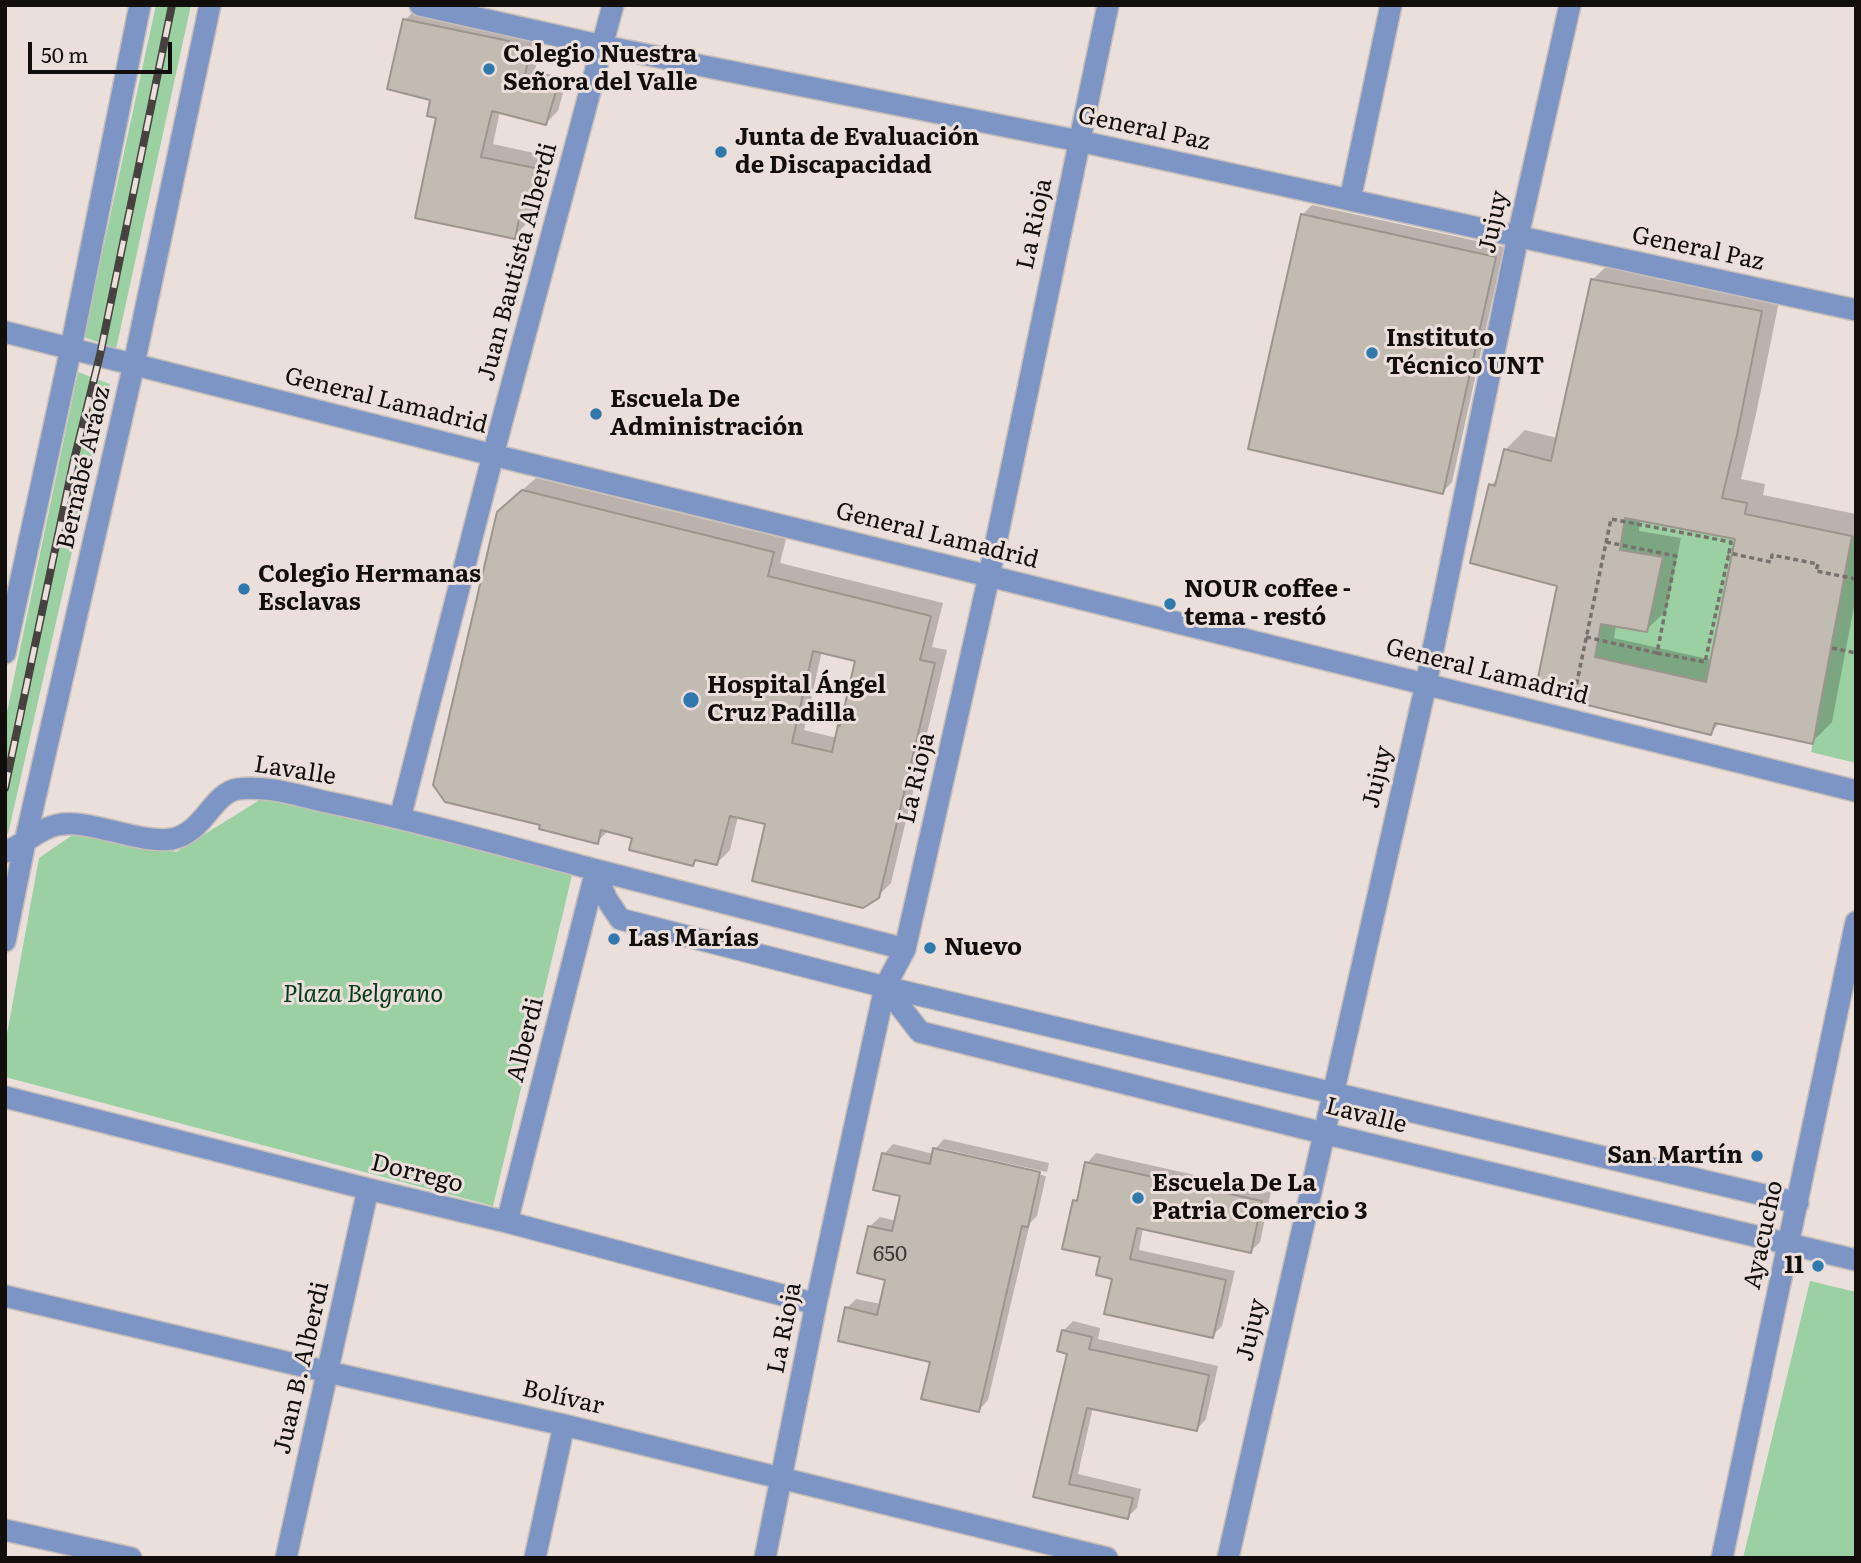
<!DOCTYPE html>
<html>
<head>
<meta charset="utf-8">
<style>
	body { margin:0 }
	#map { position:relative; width:1861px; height:1563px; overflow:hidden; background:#eadfda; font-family:Literata,serif }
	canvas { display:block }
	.frame { position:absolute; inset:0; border:7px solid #110e0c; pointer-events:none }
	.scale { position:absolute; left:28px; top:42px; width:144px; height:32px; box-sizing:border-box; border:4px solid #110e0c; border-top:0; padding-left:9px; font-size:21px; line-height:24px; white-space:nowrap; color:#110e0c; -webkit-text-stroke:5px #eadfda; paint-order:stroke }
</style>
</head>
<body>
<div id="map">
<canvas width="1861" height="1563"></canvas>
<div class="frame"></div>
<div class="scale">50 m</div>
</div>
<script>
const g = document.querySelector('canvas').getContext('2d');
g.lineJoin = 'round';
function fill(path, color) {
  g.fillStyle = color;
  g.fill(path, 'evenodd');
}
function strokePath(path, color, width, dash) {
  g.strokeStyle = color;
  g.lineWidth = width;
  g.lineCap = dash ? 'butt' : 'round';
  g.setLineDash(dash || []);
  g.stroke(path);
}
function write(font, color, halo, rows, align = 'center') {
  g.font = font + ' Literata,serif';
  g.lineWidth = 6;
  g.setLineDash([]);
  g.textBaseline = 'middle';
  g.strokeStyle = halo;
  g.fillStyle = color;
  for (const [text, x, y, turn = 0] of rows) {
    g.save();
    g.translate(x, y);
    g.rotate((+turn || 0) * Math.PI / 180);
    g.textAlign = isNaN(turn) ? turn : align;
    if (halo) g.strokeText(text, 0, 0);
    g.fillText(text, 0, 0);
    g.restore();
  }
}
fill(new Path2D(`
	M156 5H191L116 349 84 337Z
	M78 372 110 384 8 834H5V721Z
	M1625 518 1739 540 1706 682 1595 657 1601 624 1662 557 1620 550Z
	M1852 536 1856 537V763L1811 752Z
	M266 796 573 871 493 1206 5 1077V1045L39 858 74 834 176 852Z
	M1810 1281 1856 1292V1558H1743Z`), '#9bd0a2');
fill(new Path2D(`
	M418 7 541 42 535 70 567 79 558 111 546 123 500 111 493 144 552 157 542 201 528 215 526 224 514 237 439 117 405 20Z
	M1312 205 1504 247 1452 482 1443 492 1302 215Z
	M1612 261 1781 292 1756 414 1741 479 1765 484 1763 495 1856 514V596L1832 722 1812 742 1721 722 1710 733 1585 703 1559 585 1491 485 1499 477 1505 450 1525 430 1557 438 1592 280ZM1640 519 1737 537 1712 660 1614 638 1616 625 1646 630 1666 611 1681 538 1639 531Z
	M536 478 786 539 780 563 943 603 932 647 947 650 891 883 877 897 767 823 738 816 730 850 717 863 698 859 693 864 634 837 609 830 597 842 512 499ZM822 651 857 659 843 723 839 726 837 738 804 730Z
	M944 1139 1049 1163 1047 1172 939 1148V1151L1046 1176 1037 1216 1030 1223 988 1400 979 1410 932 1361 847 1308 856 1299 881 1304 887 1279 859 1272 870 1226 880 1217 896 1221 902 1195 884 1154 893 1144 934 1154 935 1149Z
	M1096 1153 1271 1192 1260 1242 1250 1252 1143 1228 1139 1250 1235 1271 1222 1326 1212 1336 1114 1277 1075 1201 1079 1196 1087 1163Z
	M1073 1321 1100 1328 1098 1339 1218 1366 1206 1419 1197 1429 1093 1407 1078 1474 1141 1489 1137 1508 1127 1517 1035 1496 1069 1352 1063 1331Z`), '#0003');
const building = new Path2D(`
	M403 19 509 41 507 49 530 54 523 82 556 91 546 125 492 111 481 157 540 169 530 216 520 214 515 239 415 218 436 118 427 116 430 100 387 89Z
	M1301 214 1496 257 1443 494 1248 449Z
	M1591 279 1762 311 1737 435 1722 498 1747 503 1745 514 1852 536 1813 744 1715 723 1711 735 1583 704 1584 700 1535 692 1557 586 1470 563 1489 484 1495 486 1504 449 1551 461ZM1625 518 1735 539 1706 682 1595 657 1601 624 1647 632 1663 557 1620 550Z
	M522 490 774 552 768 576 931 616 920 660 935 663 879 898 863 908 752 881 765 824 730 816 717 865 695 860 693 866 629 850 632 838 601 830 598 844 539 829 540 825 445 802 433 785 497 512ZM813 651 855 661 840 726 838 725 832 752 792 743Z
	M933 1148 1040 1172 1028 1227 1022 1226 979 1412 921 1399 930 1362 838 1341 845 1307 877 1315 885 1280 857 1273 868 1226 892 1231 900 1196 873 1190 882 1153 930 1164Z
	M1085 1162 1262 1201 1251 1253 1137 1228 1130 1259 1226 1280 1213 1338 1104 1314 1112 1279 1096 1275 1100 1257 1062 1249 1073 1200 1077 1201Z
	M1062 1330 1092 1337 1089 1349 1209 1375 1197 1431 1087 1408 1069 1484 1133 1498 1128 1519 1033 1497 1067 1354 1057 1351Z`);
fill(building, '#c2bbb2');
strokePath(building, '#9c958d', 2);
const minor = new Path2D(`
	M420 5 603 46 1079 141 1856 310
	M1350 200 1391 5
	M5 332 493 455 989 576 1856 791
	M5 653 71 348 140 5
	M400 818 493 455 613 5
	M5 852C22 846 40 828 57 825 90 818 137 844 172 839 204 833 212 793 238 789 267 785 299 796 327 802 418 821 506 846 596 870L606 898 620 919 885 987 1798 1203
	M5 941 25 842 134 364 210 5
	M885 987 920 1032 1323 1133 1856 1260
	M5 1097 368 1189 507 1222 816 1304
	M507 1222 596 870 905 949
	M5 1296 328 1372 564 1425 1107 1558
	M5 1530 131 1558
	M286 1558 368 1189
	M535 1558 564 1425
	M765 1558 816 1304 885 987 905 949 989 576 1108 5
	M1228 1558 1426 684 1518 236 1570 5
	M1722 1558 1856 922`);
strokePath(minor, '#c7beb9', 24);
strokePath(new Path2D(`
	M1586 637 1657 653 1676 556 1606 542
	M1832 648 1856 653
	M1657 653 1705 662 1729 553
	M1573 701 1611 519 1731 542 1729 553 1771 562 1772 555 1818 564 1816 571 1856 579`), '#77716d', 3.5, [5, 3.5]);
strokePath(minor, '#7d95c5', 21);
const rail = new Path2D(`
	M5 788 73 464 100 355 172 5`);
strokePath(rail, '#474240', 8);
strokePath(rail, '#eadfda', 5, [16]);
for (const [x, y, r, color] of [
	[489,69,7,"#3179ad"],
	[721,152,7,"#3179ad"],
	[1372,353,7,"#3179ad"],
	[596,414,7,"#3179ad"],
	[244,589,7,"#3179ad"],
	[1170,604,7,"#3179ad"],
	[691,700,9,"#3179ad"],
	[614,939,7,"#3179ad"],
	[930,948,7,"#3179ad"],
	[1757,1156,7,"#3179ad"],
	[1138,1198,7,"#3179ad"],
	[1818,1266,7,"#3179ad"]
]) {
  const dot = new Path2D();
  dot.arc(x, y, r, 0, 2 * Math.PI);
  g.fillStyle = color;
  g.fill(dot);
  strokePath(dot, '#eadfda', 2.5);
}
write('21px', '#3d3936', null, [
	["650",890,1255]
]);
write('bold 24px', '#110e0c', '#eadfda', [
	["Colegio Nuestra",503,55],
	["Señora del Valle",503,83],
	["Junta de Evaluación",735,138],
	["de Discapacidad",735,166],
	["Instituto",1386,339],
	["Técnico UNT",1386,367],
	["Escuela De",610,400],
	["Administración",610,428],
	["Colegio Hermanas",258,575],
	["Esclavas",258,603],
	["NOUR coffee -",1184,590],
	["tema - restó",1184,618],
	["Hospital Ángel",707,686],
	["Cruz Padilla",707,714],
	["Las Marías",628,939],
	["Nuevo",944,948],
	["San Martín",1743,1156,"right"],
	["Escuela De La",1152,1184],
	["Patria Comercio 3",1152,1212],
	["11",1804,1266,"right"]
], 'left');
write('24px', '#110e0c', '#eadfda', [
	["General Paz",1144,129,12],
	["Jujuy",1494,222,-78],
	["La Rioja",1035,224,-78],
	["General Paz",1698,249,12],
	["Juan Bautista Alberdi",518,262,-75],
	["General Lamadrid",386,401,14],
	["Bernabé Aráoz",84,468,-77],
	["General Lamadrid",937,536,14],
	["General Lamadrid",1487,672,14],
	["Lavalle",295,771,9],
	["Jujuy",1378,777,-77],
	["La Rioja",917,778,-77],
	["Alberdi",526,1040,-76],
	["Lavalle",1366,1116,14],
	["Dorrego",417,1174,14],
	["Ayacucho",1764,1235,-78],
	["La Rioja",785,1328,-79],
	["Jujuy",1252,1330,-77],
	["Juan B. Alberdi",302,1368,-77],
	["Bolívar",563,1398,13]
]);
write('italic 24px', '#043a14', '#eadfda', [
	["Plaza Belgrano",363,995]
]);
</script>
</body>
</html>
